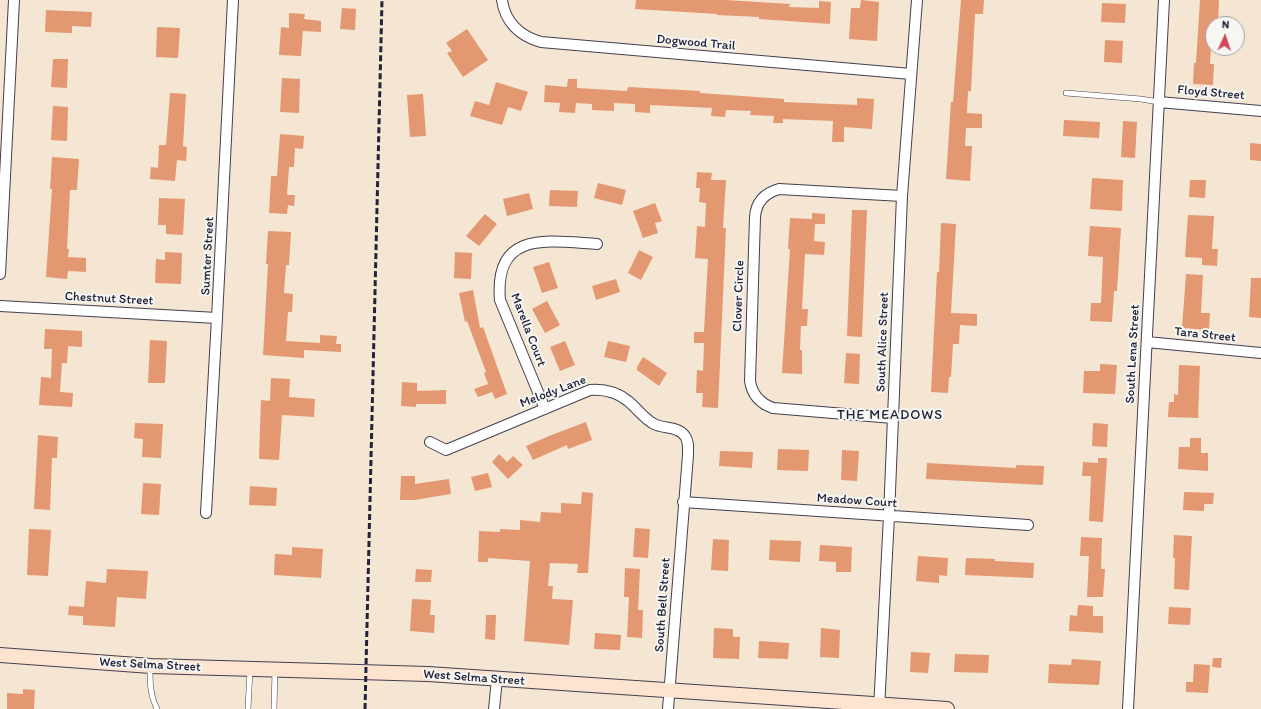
<!DOCTYPE html>
<html>
<head>
<meta charset="utf-8">
<style>
	body { margin:0 }
	#map { position:relative; width:1261px; height:709px; overflow:hidden; background:#f4e6d3; font-family:Itim,sans-serif }
	canvas { display:block }
	.north { position:absolute; left:1205px; top:16px; width:40px; height:40px; box-sizing:border-box; background:#f6f6f2; border:1px solid #a1a1a9; border-radius:50%; rotate:3deg; font-size:11px; font-weight:700; line-height:16px; text-align:center; color:#22223b }
	.north::after { content:''; display:block; margin:auto; width:14px; height:18px; background:#d1495b; clip-path:polygon(50% 0,100% 100%,50% 72%,0 100%) }
</style>
</head>
<body>
<div id="map">
<canvas width="1261" height="709"></canvas>
<div class="north">N</div>
</div>
<script>
const g = document.querySelector('canvas').getContext('2d');
g.lineJoin = 'round';
function fill(path, color) {
  g.fillStyle = color;
  g.fill(path, 'evenodd');
}
function strokePath(path, color, width, dash) {
  g.strokeStyle = color;
  g.lineWidth = width;
  g.lineCap = dash ? 'butt' : 'round';
  g.setLineDash(dash || []);
  g.stroke(path);
}
function write(font, color, halo, rows, align = 'center') {
  g.font = font + ' Itim,sans-serif';
  g.lineWidth = 4;
  g.setLineDash([]);
  g.textBaseline = 'middle';
  g.strokeStyle = halo;
  g.fillStyle = color;
  for (const [text, x, y, turn = 0] of rows) {
    g.save();
    g.translate(x, y);
    g.rotate((+turn || 0) * Math.PI / 180);
    g.textAlign = isNaN(turn) ? turn : align;
    if (halo) g.strokeText(text, 0, 0);
    g.fillText(text, 0, 0);
    g.restore();
  }
}
fill(new Path2D(`
	M636 0H726L790 4 789 7 819 8V1L831 2 830 24 759 19V17L717 15V14L635 9Z
	M861 0 879 2 877 41 849 39 851 8H860Z
	M961 0H984L983 14H975L971 91H968L967 113 982 114V128H966L965 146H972L970 181 946 179 951 102H953Z
	M1200 0H1219L1218 24H1213V46H1211L1210 64H1214L1213 85 1193 84 1194 63H1196Z
	M1102 3 1126 4 1125 23 1101 22Z
	M342 8 356 9 355 30 340 29Z
	M46 10 92 12 91 27 72 26V33L45 32Z
	M289 13 305 14 304 19 321 21V32L303 31 301 56 279 55 281 27 289 28Z
	M157 27 180 28 178 58 156 57Z
	M467 29 488 60 463 77 447 53 452 51 446 43Z
	M1105 40 1123 41 1122 63 1104 62Z
	M53 59H68L67 88 51 87Z
	M282 78 300 79 299 113 280 112Z
	M568 79H577V88L627 91 628 87 700 91V93L784 99V102L857 105V98L874 99 872 129 844 127V142H832L833 121 783 119V123H773L774 116 750 115 751 111 726 110 725 117 711 116 712 108 650 105V113L635 112V104L614 103V111L592 110V104L576 103 575 113 559 112 560 103 544 102 545 85 567 87Z
	M496 82 528 92 521 111 508 107 502 125 470 116 475 101 489 105Z
	M170 93 186 94 183 146 187 147 186 161 177 160 175 181 150 179 151 167 158 168 159 145H166Z
	M423 94 426 136 410 137 407 95Z
	M53 106 68 107 67 141 51 140Z
	M1064 120 1100 122 1099 138 1063 136Z
	M1123 121 1137 122 1135 158 1121 157Z
	M280 134 304 136 303 149 295 148 294 167H289L287 195H295L294 206 288 205 287 214 269 213 271 176H277Z
	M1250 143 1261 144V161L1250 160Z
	M52 157 79 159 77 190H70L67 249H69L68 257 86 258V272L68 271 67 279 46 277 52 189H50Z
	M697 172 712 173 711 180H726L723 228H726L718 408 702 407 703 393H696L697 370 703 371 704 343H694V332H704L708 259 695 258 697 226 705 227 706 203 699 202 700 188H696Z
	M1092 178 1123 180 1122 211 1090 209Z
	M1190 180H1206L1205 198 1189 197Z
	M598 183 626 190 622 205 594 198Z
	M550 190 578 191 577 207 549 206Z
	M529 193 533 209 507 216 503 199Z
	M159 198 185 199 183 235 166 234V225H158Z
	M655 203 662 221 655 223 658 233 643 238 633 211Z
	M852 210H867L862 337 847 336Z
	M812 213 825 214V224H815L814 241 825 242 824 255 805 254 802 309H808L807 326H801L800 350H802V374L782 373 790 249H788L790 218 812 219Z
	M485 214 497 224 479 246 466 236Z
	M1188 215 1214 216 1212 249H1218L1217 266 1202 265V258L1185 257Z
	M941 223 956 224 951 313 977 314V326L960 325 959 344H953L951 377H949L948 393 931 392 937 272H939Z
	M1090 226 1121 228 1117 291H1114L1112 322 1090 321 1091 303H1101L1103 257 1088 256Z
	M268 231 291 232 289 265H286L284 293 293 294 292 312H288L286 341 320 343V335L337 336 336 344H341V352L304 350V358L263 355 268 264H266Z
	M639 250 653 257 641 280 628 273Z
	M165 252 182 253 181 284 155 283 156 259 165 260Z
	M455 252 472 253 471 279 454 278Z
	M549 262 558 288 542 293 533 267Z
	M1186 274 1203 275 1201 313H1210L1209 330 1182 328Z
	M1251 278H1261V318L1249 317Z
	M616 279 620 292 596 300 592 286Z
	M473 290 480 328 483 327 507 394 495 399 492 392 478 397 474 389 488 384 484 373 486 372 467 321 465 322 459 293Z
	M547 301 560 325 545 333 532 309Z
	M45 329 82 331V347L68 346 67 363H62L60 392 73 393 72 407 39 405 41 377 51 378 52 349H44Z
	M150 340 167 341 165 383H148Z
	M565 341 575 365 560 371 550 347Z
	M608 341 630 346 626 362 604 357Z
	M846 353 860 354 859 384 844 383Z
	M643 357 667 373 659 386 637 370V367Z
	M1100 364 1117 365 1115 394 1083 393 1084 371H1100Z
	M1179 365 1200 366 1198 418 1168 417 1169 402H1174V394L1178 395Z
	M271 378 290 379 289 397 315 399 314 417 282 415 279 460 259 459 261 400 270 401Z
	M402 382 417 383V391L446 390V404H416V407L401 406Z
	M586 422 592 440 568 449 567 445 533 460 526 446 549 436Z
	M135 423 163 424 161 458 142 457 143 439 134 438Z
	M1093 423 1108 424 1107 447 1092 446Z
	M38 435 58 437 57 458H52L50 510 34 509Z
	M1190 438H1201V453H1208V471L1178 469 1179 447H1190Z
	M778 449 809 450 808 471 777 470Z
	M842 450 859 451 857 481 841 480Z
	M720 451 753 452 752 468 719 466Z
	M499 454 507 462 513 456 523 465 508 479 492 462Z
	M1098 458H1107L1103 522 1089 521 1091 476H1082L1083 462 1098 463Z
	M927 463 1016 468V465L1044 466 1043 485 926 479Z
	M488 473 492 487 475 491 471 477Z
	M401 476H415V484L449 479 451 494 414 500H400Z
	M143 483 161 484 159 515 141 514Z
	M250 486 277 488 276 506 249 505Z
	M582 492 593 493 588 573H577L578 564 550 563 548 586H553L552 599 573 600 569 645 524 641 530 561 488 558V562H478L479 531 500 532V529L520 530V520L540 522 541 512 561 513V503L581 504Z
	M1184 492 1214 493 1213 504H1204V511L1183 510Z
	M635 528 650 529 648 558 633 557Z
	M29 529 51 530 48 576 27 575Z
	M1174 535 1192 536 1189 590 1174 589 1175 558H1173Z
	M1081 537 1102 538 1101 569H1105L1103 597H1087L1089 556H1080Z
	M713 539 729 540 728 571 711 570Z
	M770 540 801 541 800 562 769 560Z
	M820 545 852 547 851 572H836V562L819 561Z
	M292 547 323 549 321 578 274 575 275 554 292 555Z
	M918 556 948 558 947 576 939 575V583L916 581Z
	M966 558 995 559V561L1034 563 1033 578 965 575Z
	M625 568 640 569 638 610H643L642 638 627 637 629 597H624Z
	M107 569 148 571 146 599 117 597 115 627 83 625V616L68 615 69 606 84 607 86 581 106 583Z
	M416 569 432 570 431 582H415Z
	M412 599 431 600 430 615H435L434 633 410 631Z
	M1078 605 1093 606V616H1103V633L1069 631 1070 615 1077 616Z
	M1169 607 1191 608 1190 625 1168 624Z
	M486 615H496L495 640 485 639Z
	M714 628 733 629V637H740L739 659 713 658Z
	M821 628 840 630 839 658 820 657Z
	M595 633 621 635 620 650 594 649Z
	M759 641 789 643 788 659 758 658Z
	M911 652 930 653 928 673 910 672Z
	M955 654 989 655 988 673 954 672Z
	M1213 658H1222L1221 668 1212 667Z
	M1072 659 1101 661 1099 685 1048 683 1049 664 1071 665Z
	M1194 664 1210 665 1208 693 1186 692V682H1193Z
	M23 689 35 690 34 709H7V693L23 694Z`), '#e49871');
const lane = new Path2D(`
	M1066 93 1141 99 1159 102
	M150 667C150 683 150 695 157 709
	M248 709 250 670
	M274 709 275 670`);
const street = new Path2D(`
	M502 0C505 22 520 36 541 42L911 74
	M1159 102 1261 111
	M0 274 14 0
	M0 306 217 318
	M1147 342 1261 353
	M545 409 500 300C494 230 548 241 597 244
	M893 418 773 408C759 403 752 394 750 381L755 217C756 202 765 193 779 189L902 196
	M430 442 446 450 590 390C604 389 617 392 628 401 637 408 643 418 654 424 664 429 678 426 685 436 689 442 688 448 688 455L668 709
	M683 502 1028 525
	M206 513 217 318 233 0
	M494 709 497 679
	M879 709 889 516 902 196 917 0
	M1128 709 1164 0`);
const secondary = new Path2D(`
	M0 655 151 666 428 674 947 709`);
strokePath(lane, '#423f52', 6);
strokePath(street, '#423f52', 12);
strokePath(secondary, '#423f52', 16);
strokePath(lane, '#fff', 5);
strokePath(street, '#fff', 10);
strokePath(secondary, '#fde4d1', 14);
strokePath(new Path2D(`
	M365 709 382 0`), '#22223b', 3, [6, 3]);
write('13px', '#22223b', '#f6f6f2', [
	["Dogwood Trail",696,43,5],
	["Floyd Street",1211,93,5],
	["Sumter Street",208,256,-87],
	["Clover Circle",739,296,-88],
	["Chestnut Street",109,299,3],
	["Marella Court",528,330,69],
	["Tara Street",1205,335,6],
	["South Alice Street",883,342,-88],
	["South Lena Street",1133,354,-87],
	["Melody Lane",553,392,-21],
	["Meadow Court",857,501,4],
	["South Bell Street",663,605,-86],
	["West Selma Street",150,665,3],
	["West Selma Street",474,678,4]
]);
g.letterSpacing = '1px';
write('14px', '#22223b', '#f6f6f2', [
	["THE MEADOWS",890,415]
]);
g.letterSpacing = '0px';
</script>
</body>
</html>
